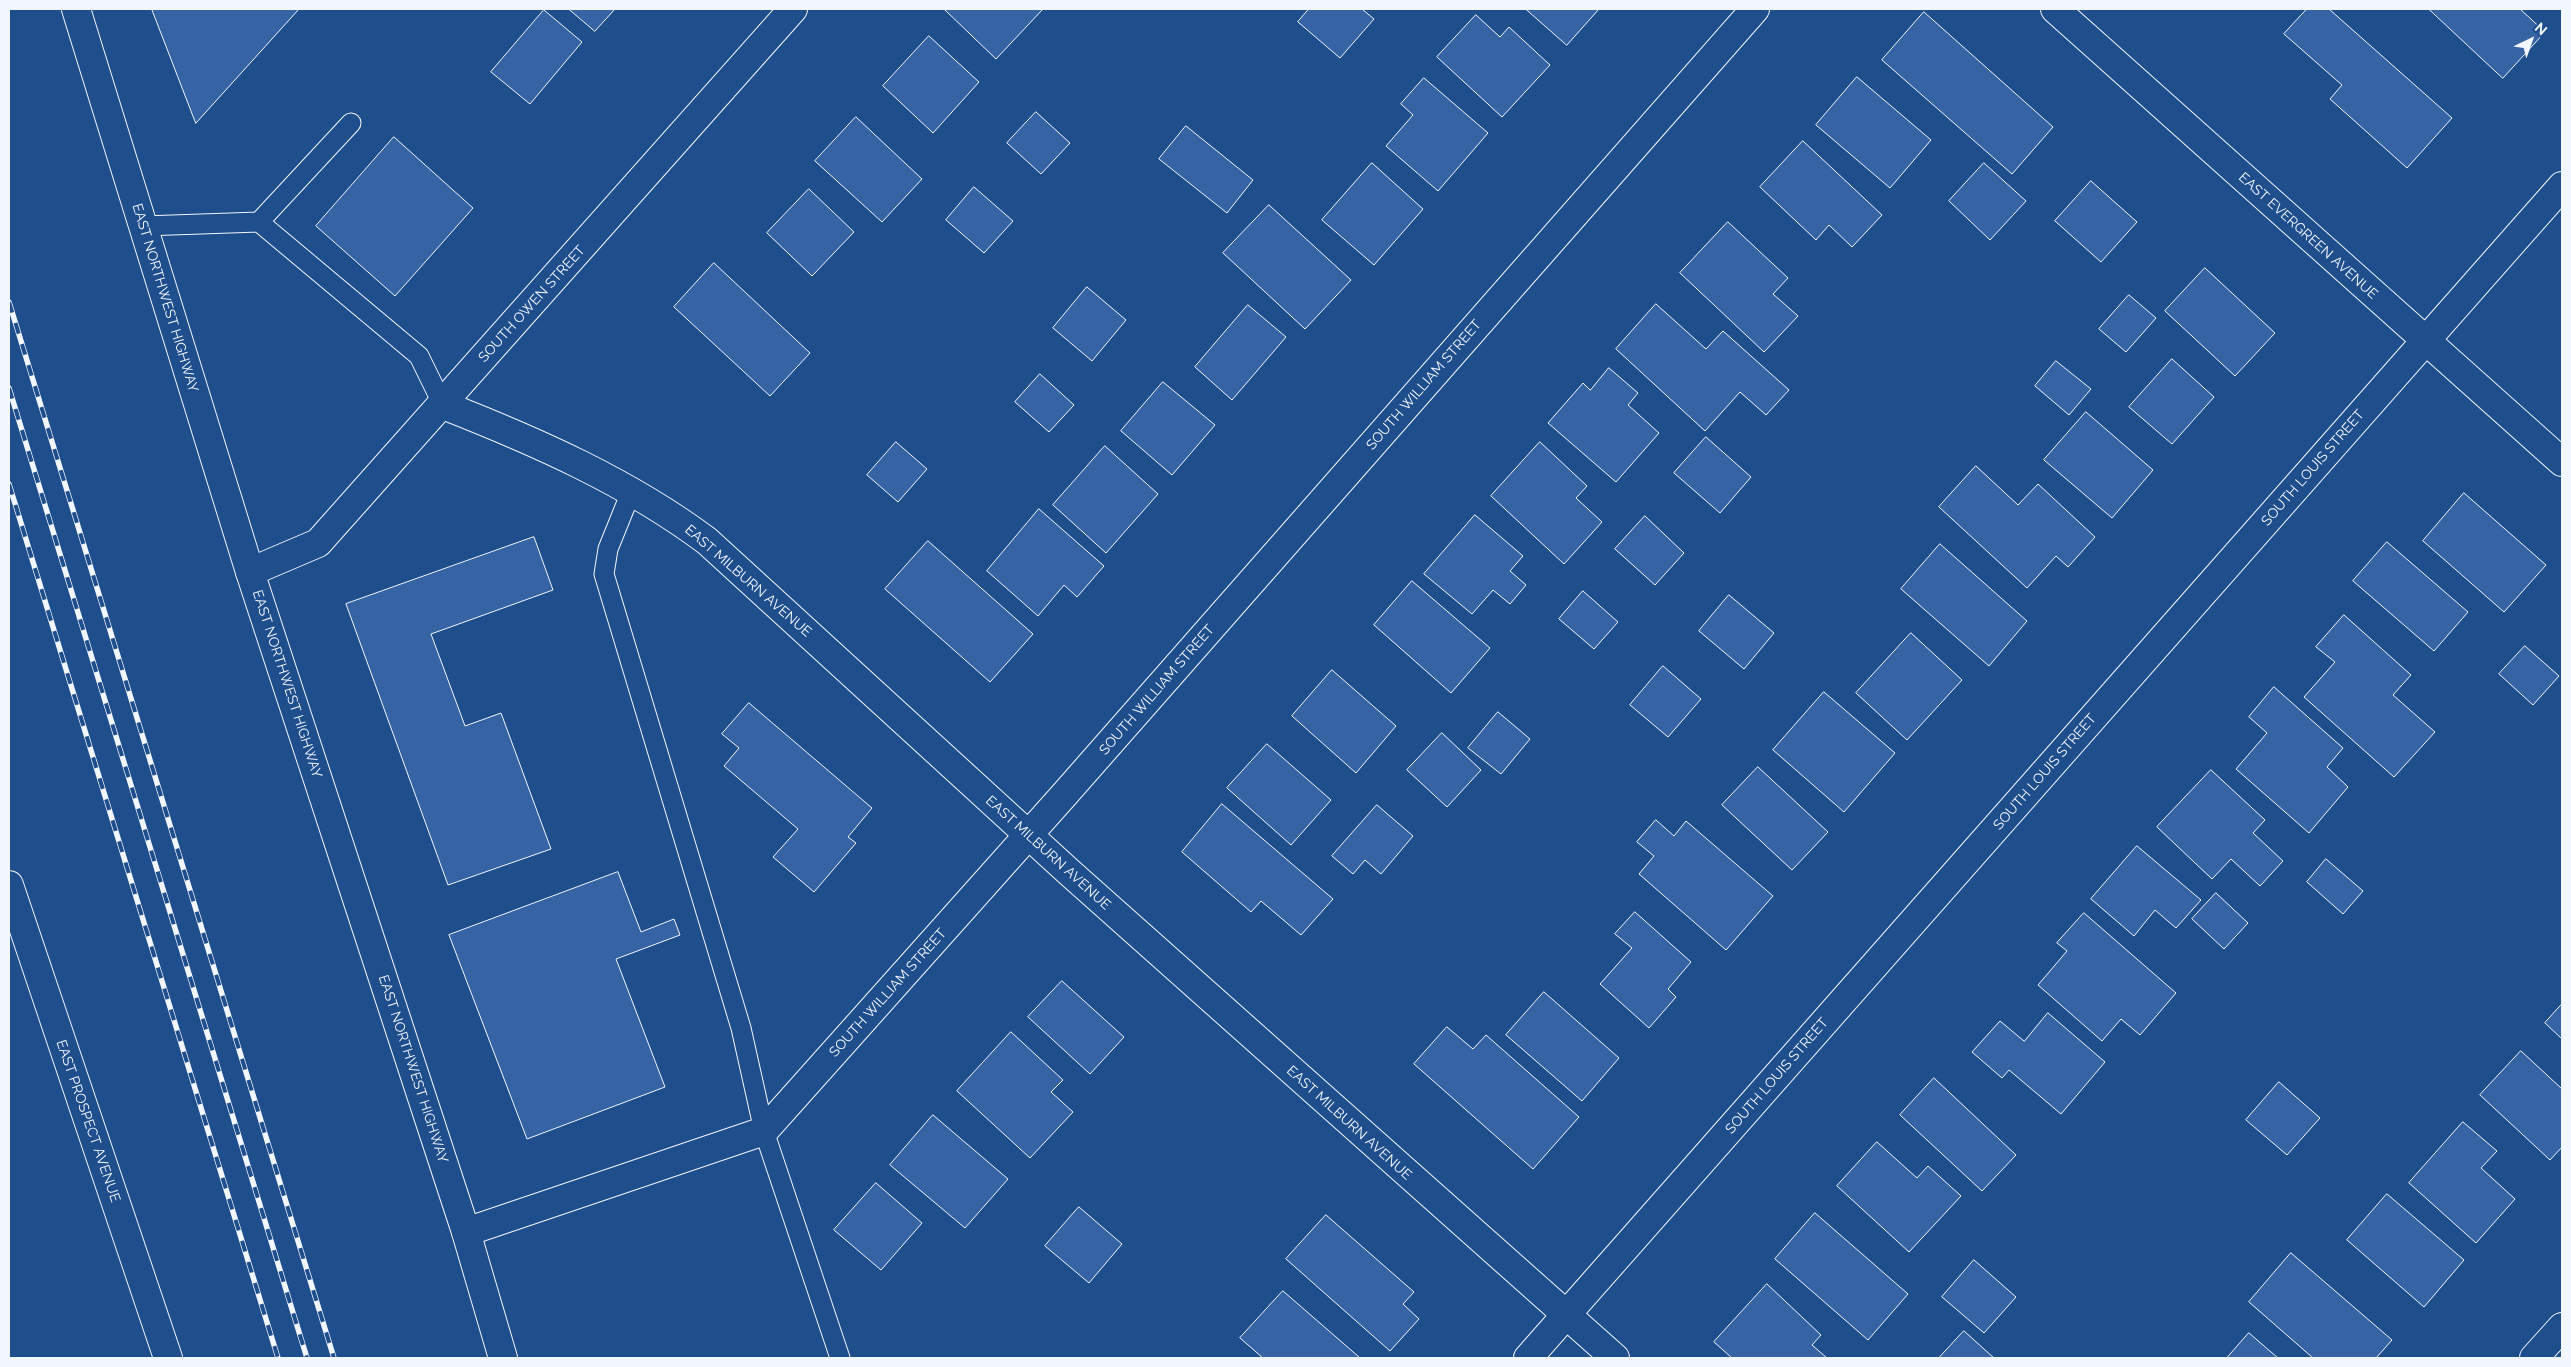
<!DOCTYPE html>
<html>
<head>
<meta charset="utf-8">
<style>
	body { margin:0 }
	#map { position:relative; width:2571px; height:1367px; overflow:hidden; background:#1f4e8c; font-family:Raleway,sans-serif }
	canvas { display:block }
	.frame { position:absolute; inset:0; border:10px solid #f2f6ff; pointer-events:none }
	.north { position:absolute; left:2506px; top:15px; width:50px; height:50px; -webkit-text-stroke:4px #1f4e8c; paint-order:stroke; rotate:42deg; font-size:14px; font-weight:700; line-height:20px; text-align:center; color:#f2f6ff }
	.north::after { content:''; display:block; margin:auto; width:18px; height:22px; background:#f2f6ff; clip-path:polygon(50% 0,100% 100%,50% 72%,0 100%) }
</style>
</head>
<body>
<div id="map">
<canvas width="2571" height="1367"></canvas>
<div class="frame"></div>
<div class="north">N</div>
</div>
<script>
const g = document.querySelector('canvas').getContext('2d');
g.lineJoin = 'round';
function fill(path, color) {
  g.fillStyle = color;
  g.fill(path, 'evenodd');
}
function strokePath(path, color, width, dash) {
  g.strokeStyle = color;
  g.lineWidth = width;
  g.lineCap = dash ? 'butt' : 'round';
  g.setLineDash(dash || []);
  g.stroke(path);
}
function write(font, color, halo, rows, align = 'center') {
  g.font = font + ' Raleway,sans-serif';
  g.lineWidth = 4;
  g.setLineDash([]);
  g.textBaseline = 'middle';
  g.strokeStyle = halo;
  g.fillStyle = color;
  for (const [text, x, y, turn = 0] of rows) {
    g.save();
    g.translate(x, y);
    g.rotate((+turn || 0) * Math.PI / 180);
    g.textAlign = isNaN(turn) ? turn : align;
    if (halo) g.strokeText(text, 0, 0);
    g.fillText(text, 0, 0);
    g.restore();
  }
}
const building = new Path2D(`
	M152 9H299L196 123Z
	M569 9H615L595 31Z
	M946 9H1043L996 59 945 10Z
	M1309 9H1362L1374 19 1340 58 1298 22Z
	M1526 9H1599L1567 45Z
	M2307 9H2329L2452 118 2407 168 2330 99 2342 85 2284 34Z
	M2429 9H2520L2545 32 2503 78Z
	M544 10 582 42 530 104 491 72Z
	M1924 12 2053 127 2012 174 1882 60Z
	M1476 15 1500 37 1509 27 1550 65 1502 117 1437 57Z
	M929 36 979 82 933 133 883 86Z
	M1857 77 1931 140 1890 188 1816 125Z
	M1424 78 1488 133 1438 191 1386 146 1413 115 1401 104Z
	M1036 112 1070 143 1041 174 1007 143Z
	M856 117 922 179 882 222 815 161Z
	M1186 126 1253 180 1227 213 1159 159Z
	M394 137 473 208 395 296 316 226Z
	M1803 141 1882 215 1852 247 1829 225 1816 240 1760 187Z
	M1372 163 1423 209 1374 265 1322 220Z
	M1984 163 2026 201 1990 240 1949 201Z
	M2091 181 2137 222 2101 262 2055 221Z
	M974 187 1013 221 984 253 946 220Z
	M809 189 854 232 812 276 767 233Z
	M1269 205 1351 280 1305 329 1223 253Z
	M1728 222 1788 278 1773 294 1798 316 1764 352 1680 273Z
	M714 263 810 353 770 396 674 307Z
	M2205 268 2275 333 2235 376 2165 311Z
	M1087 287 1126 320 1092 361 1053 328Z
	M2129 295 2156 318 2126 352 2099 329Z
	M1656 304 1706 349 1723 331 1789 390 1766 415 1740 392 1705 431 1616 349Z
	M1248 305 1286 337 1232 400 1195 367Z
	M2172 359 2214 397 2172 444 2129 407Z
	M2056 361 2091 389 2069 415 2035 386Z
	M1609 368 1638 393 1628 405 1659 433 1616 482 1548 423 1583 383 1590 390Z
	M1040 374 1074 405 1049 432 1015 402Z
	M1163 382 1215 425 1172 475 1121 431Z
	M2086 412 2153 470 2112 518 2044 460Z
	M1706 437 1751 477 1720 513 1674 473Z
	M896 442 927 469 898 502 867 475Z
	M1540 442 1587 486 1576 498 1602 522 1564 564 1491 496Z
	M1105 446 1158 494 1106 553 1053 505Z
	M1976 466 2018 505 2038 484 2095 537 2068 567 2056 556 2027 588 1939 507Z
	M2464 493 2546 565 2504 612 2423 541Z
	M1039 509 1104 566 1077 597 1064 585 1038 616 987 571Z
	M1475 515 1523 556 1510 571 1526 585 1510 604 1493 590 1472 614 1424 574Z
	M1645 516 1684 553 1655 585 1615 549Z
	M534 537 553 590 431 634 465 726 501 713 551 849 448 885 346 604Z
	M928 541 1033 634 990 682 885 589Z
	M2387 542 2468 612 2434 651 2353 581Z
	M1940 544 2027 621 1989 666 1901 589Z
	M1412 581 1490 648 1451 693 1374 625Z
	M1583 591 1618 622 1594 649 1559 619Z
	M1729 595 1774 633 1744 669 1699 631Z
	M2344 615 2411 675 2393 695 2435 732 2394 777 2304 697 2335 662 2316 647Z
	M1911 633 1962 680 1907 740 1856 693Z
	M2525 646 2559 676 2533 705 2499 674Z
	M1663 666 1701 699 1668 737 1630 705Z
	M1332 670 1396 726 1356 773 1292 716Z
	M2274 687 2343 748 2327 767 2348 787 2309 833 2236 769 2267 733 2249 717Z
	M1824 692 1895 753 1844 812 1773 750Z
	M749 703 872 808 848 837 856 843 814 892 773 857 798 829 724 766 739 748 722 734Z
	M1498 712 1530 739 1501 774 1468 748Z
	M1442 733 1481 770 1447 807 1407 770Z
	M1267 744 1331 800 1291 845 1227 788Z
	M1758 767 1828 832 1792 870 1722 805Z
	M2211 770 2265 820 2253 833 2283 861 2260 886 2231 859 2212 879 2157 827Z
	M1222 804 1333 899 1301 935 1261 901 1251 912 1182 852Z
	M1377 805 1413 836 1381 874 1365 860 1353 874 1332 856Z
	M1656 820 1674 836 1686 821 1773 896 1726 950 1639 874 1654 856 1637 842Z
	M2137 846 2201 900 2176 928 2155 910 2134 936 2091 899Z
	M2326 859 2363 891 2343 914 2307 882Z
	M618 872 641 932 674 919 680 935 616 959 665 1087 527 1139 449 935Z
	M2216 893 2248 923 2224 949 2192 919Z
	M1635 912 1691 962 1668 989 1676 997 1649 1028 1600 984 1632 948 1615 934Z
	M2084 913 2176 993 2140 1035 2121 1019 2102 1041 2038 985 2067 951 2057 943Z
	M1062 981 1124 1037 1090 1074 1028 1017Z
	M1544 992 1619 1058 1582 1101 1506 1035Z
	M2562 1004V1039L2545 1023Z
	M2048 1013 2105 1062 2061 1114 2009 1070 2002 1078 1972 1052 2000 1021 2024 1041Z
	M1447 1027 1473 1049 1486 1035 1579 1117 1533 1169 1414 1064Z
	M1011 1032 1063 1080 1051 1092 1073 1112 1030 1158 957 1091Z
	M2521 1051 2562 1089V1147L2550 1160 2480 1095Z
	M1934 1078 2016 1155 1982 1191 1900 1115Z
	M2279 1082 2320 1118 2287 1155 2246 1120Z
	M933 1115 1008 1179 965 1228 890 1165Z
	M2463 1122 2497 1151 2481 1168 2515 1199 2476 1243 2409 1183Z
	M1877 1142 1917 1178 1928 1166 1961 1196 1909 1252 1837 1186Z
	M876 1183 922 1223 881 1270 834 1230Z
	M2387 1194 2464 1260 2424 1307 2347 1240Z
	M1079 1207 1122 1244 1089 1283 1045 1246Z
	M1815 1213 1908 1294 1868 1340 1775 1259Z
	M1326 1215 1414 1292 1403 1304 1419 1319 1390 1351 1286 1259Z
	M2291 1253 2392 1340 2376 1358H2313L2249 1302Z
	M1974 1260 2016 1297 1984 1333 1942 1297Z
	M1767 1284 1821 1335 1812 1345 1827 1358H1732L1714 1342Z
	M1283 1291 1359 1357 1358 1358H1263L1240 1338Z
	M1964 1331 1994 1358H1939Z
	M2249 1333 2278 1358H2227Z`);
fill(building, '#3563a3');
strokePath(building, '#f2f6ff', 1);
const lane = new Path2D(`
	M259 222 419 356 443 405
	M143 226 259 222 351 123
	M631 492 608 549 604 574 741 1028 764 1131 840 1358`);
const street = new Path2D(`
	M2055 9 2562 462
	M443 405C535 441 628 482 707 541L1069 872 1615 1358
	M250 572 318 543 793 9
	M466 1232 764 1131 1064 795 1755 9
	M1528 1358 2562 186
	M2534 1358 2562 1327`);
const secondary = new Path2D(`
	M9 885 168 1358`);
const primary = new Path2D(`
	M76 9 250 572 466 1232 503 1358`);
strokePath(lane, '#f2f6ff', 21);
strokePath(street, '#f2f6ff', 30);
strokePath(secondary, '#f2f6ff', 30);
strokePath(primary, '#f2f6ff', 30);
strokePath(lane, '#1f4e8c', 19);
strokePath(street, '#1f4e8c', 28);
strokePath(secondary, '#1f4e8c', 28);
strokePath(primary, '#1f4e8c', 28);
const rail = new Path2D(`
	M9 302 334 1358
	M9 388 307 1358
	M9 484 278 1358`);
strokePath(rail, '#f2f6ff', 5.5);
strokePath(rail, '#1f4e8c', 4, [11]);
write('14px', '#f2f6ff', '#1f4e8c', [
	["EAST EVERGREEN AVENUE",2308,236,42],
	["EAST NORTHWEST HIGHWAY",165,298,73],
	["SOUTH OWEN STREET",532,304,-48],
	["SOUTH WILLIAM STREET",1424,385,-49],
	["SOUTH LOUIS STREET",2313,468,-49],
	["EAST MILBURN AVENUE",748,581,41],
	["EAST NORTHWEST HIGHWAY",287,684,72],
	["SOUTH WILLIAM STREET",1157,690,-49],
	["SOUTH LOUIS STREET",2045,772,-49],
	["EAST MILBURN AVENUE",1048,853,42],
	["SOUTH WILLIAM STREET",888,993,-48],
	["EAST NORTHWEST HIGHWAY",413,1069,72],
	["SOUTH LOUIS STREET",1777,1076,-49],
	["EAST PROSPECT AVENUE",88,1121,71],
	["EAST MILBURN AVENUE",1349,1123,42]
]);
</script>
</body>
</html>
